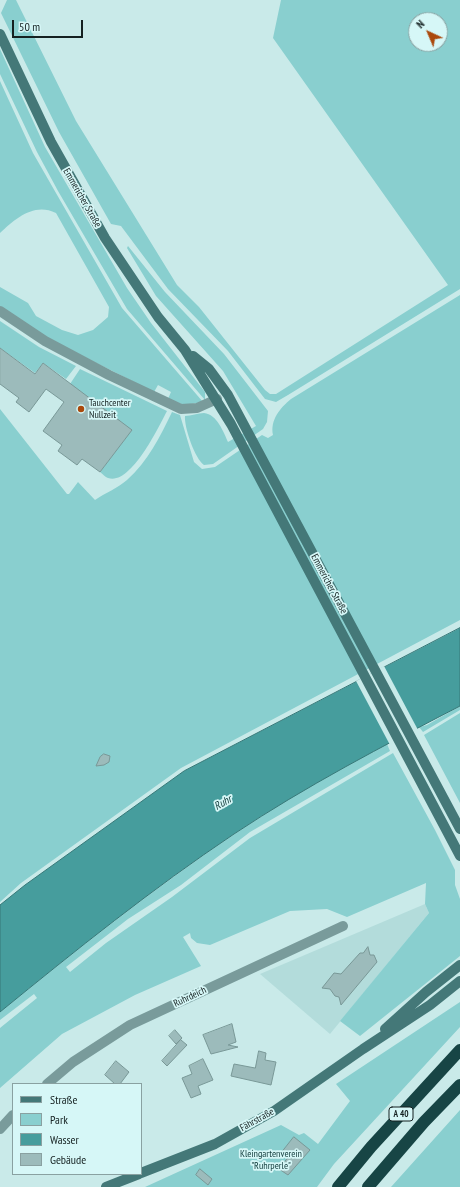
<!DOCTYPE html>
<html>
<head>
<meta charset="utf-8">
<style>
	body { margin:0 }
	#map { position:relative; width:460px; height:1187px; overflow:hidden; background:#c9eae9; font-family:"PT Sans Narrow",sans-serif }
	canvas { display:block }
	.legend { position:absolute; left:12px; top:1083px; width:130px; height:92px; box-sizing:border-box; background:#d6f7f7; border:1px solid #89a1a1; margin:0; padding:5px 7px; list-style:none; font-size:12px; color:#152121 }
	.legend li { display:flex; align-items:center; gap:8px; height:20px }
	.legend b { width:20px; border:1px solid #89a1a1 }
	.north { position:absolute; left:408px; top:12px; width:40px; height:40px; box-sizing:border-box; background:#d6f7f7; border:1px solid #89a1a1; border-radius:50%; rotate:316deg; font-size:11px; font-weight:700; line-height:16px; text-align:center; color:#152121 }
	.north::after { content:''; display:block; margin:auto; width:14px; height:18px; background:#ab490c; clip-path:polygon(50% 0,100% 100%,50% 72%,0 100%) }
	.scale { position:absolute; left:12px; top:20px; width:71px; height:18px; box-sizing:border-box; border:2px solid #152121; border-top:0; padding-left:5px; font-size:12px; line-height:14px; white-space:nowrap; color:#152121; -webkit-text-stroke:3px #d6f7f7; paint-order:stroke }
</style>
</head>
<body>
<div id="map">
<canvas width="460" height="1187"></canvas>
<ul class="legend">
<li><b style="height:5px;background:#447878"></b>Straße</li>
<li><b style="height:11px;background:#89cfcf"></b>Park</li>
<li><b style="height:11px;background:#469d9d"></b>Wasser</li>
<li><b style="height:11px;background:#9cbbbb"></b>Gebäude</li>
</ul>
<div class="north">N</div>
<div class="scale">50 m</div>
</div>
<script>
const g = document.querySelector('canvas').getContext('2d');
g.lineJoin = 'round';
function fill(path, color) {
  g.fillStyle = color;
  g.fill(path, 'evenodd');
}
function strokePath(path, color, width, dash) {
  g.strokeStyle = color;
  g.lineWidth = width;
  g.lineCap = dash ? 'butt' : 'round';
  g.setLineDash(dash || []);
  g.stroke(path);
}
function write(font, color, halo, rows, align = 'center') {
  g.font = font + ' "PT Sans Narrow",sans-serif';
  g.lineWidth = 3.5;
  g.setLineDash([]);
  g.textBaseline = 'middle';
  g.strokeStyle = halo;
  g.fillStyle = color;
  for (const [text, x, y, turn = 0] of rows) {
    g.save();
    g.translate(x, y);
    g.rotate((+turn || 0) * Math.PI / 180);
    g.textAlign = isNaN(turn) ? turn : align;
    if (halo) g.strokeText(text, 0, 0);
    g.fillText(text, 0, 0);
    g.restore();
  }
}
fill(new Path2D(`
	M425 904 429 913 330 1034 260 974Z`), '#b3dcdb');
fill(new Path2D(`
	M7 0H16L76 121 177 285 199 307 265 390 270 394H276L448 285 273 38 281 0H460V289L288 395 276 402 265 399 228 351 168 289 121 226 111 224 59 132 1 13ZM416 20H440V44H416Z
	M0 49 45 147 127 288 151 323 205 392V400L127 309 58 191 37 152 0 74Z
	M0 81 33 153 122 308 203 402 184 405 168 399 171 392 158 385 154 392 47 338 0 306V287L28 303 36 316 62 330 78 335 93 330 108 317 109 307 56 213C34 202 15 219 0 233Z
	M128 246 165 292 224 354 268 411 267 422 263 429 213 464 204 465C195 459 184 427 185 416 191 416 198 413 204 413 217 414 224 433 228 442L256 426 223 371 156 296 127 248Z
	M460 295V620L181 768 21 883 0 902V409L67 494H69L78 482 95 500C105 493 118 488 127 480 148 461 160 437 172 412L180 415 194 462 202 469 215 467 262 435 268 438 273 435C270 420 280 408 291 399Z
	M0 321 39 347 76 366 66 379 43 363 35 373 0 348Z
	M80 369 167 411C159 426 131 486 108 478 105 477 103 474 100 472L131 430 70 384Z
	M460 706V710L423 732 419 727 427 725Z
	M460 713V803L424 735Z
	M387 744 390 751 250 832 181 885 128 919 66 967 70 972 106 943 172 897 250 838 393 753 435 830 455 870V885L460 899V956L360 1036 340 1021 429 913 425 904 426 883 347 917 327 909 290 911 210 945 197 943 191 938 190 933 183 937 201 966 135 995 62 1034 0 1088V1028L37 998 34 994 0 1020V1012C76 950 152 890 233 835 282 801 335 772 387 744Z
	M460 1002V1027L334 1164 317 1187H145L281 1125 299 1135 304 1133 318 1144 350 1101 336 1084Z
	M460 1110V1187H391Z`), '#89cfcf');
const water = new Path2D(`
	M460 628V706C383 746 306 786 234 834 152 889 76 950 0 1012V905L25 885 184 771Z`);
fill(water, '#469d9d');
strokePath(water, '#377878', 1);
fill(new Path2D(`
	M384 666 418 730 390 745 356 681Z`), '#c9eae9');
const building = new Path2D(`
	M0 348 35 374 43 363 132 430 100 472 82 459 77 465 58 451 62 445 43 431 64 402 46 389 29 412 16 402 19 398 0 384Z
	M104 754 110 756 109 762 104 765 96 766 100 757Z
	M368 947 370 955H374L377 962 341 1005 339 997 335 996 330 989 322 988 334 973 341 974 360 953H363Z
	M232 1024 236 1042 228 1045 238 1047 211 1054 203 1035Z
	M175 1030 182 1038 176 1044 169 1036Z
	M181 1040 187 1045 167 1066 162 1061Z
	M259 1051 266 1053 265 1060 276 1062 271 1085 231 1076 234 1064 255 1068Z
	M203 1059 213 1080 198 1086 201 1094 191 1098 182 1078 192 1074 189 1066Z
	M116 1061 129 1072 120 1084H115L105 1075Z
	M294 1137 310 1150 288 1175 279 1169 289 1156 283 1151Z
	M200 1169 212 1179 208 1185 196 1175Z`);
fill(building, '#9cbbbb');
strokePath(building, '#799897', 1);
strokePath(new Path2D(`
	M0 311 45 341 109 375 181 409 197 408 217 399
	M47 1084 73 1062 130 1025 343 926
	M0 1129 13 1115`), '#799b9b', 10);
strokePath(new Path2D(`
	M0 34 51 142 105 238 158 317 185 350 231 424 460 856
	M193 356 209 369 228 395 460 829
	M385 1029 426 992 460 965
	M141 1173 215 1144 274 1111 363 1049 430 1005 460 981
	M106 1187 139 1174`), '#447878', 10);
strokePath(new Path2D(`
	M338 1187 371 1147 460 1050
	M368 1187 424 1122 460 1085`), '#174545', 12);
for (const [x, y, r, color] of [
	[81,409,4,"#ab490c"]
]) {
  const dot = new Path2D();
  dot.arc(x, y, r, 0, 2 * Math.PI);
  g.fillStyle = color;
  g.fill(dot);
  strokePath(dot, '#d6f7f7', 1.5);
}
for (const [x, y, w] of [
	[401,1114,24]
]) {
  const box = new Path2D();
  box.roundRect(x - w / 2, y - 7, w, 14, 3);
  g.fillStyle = '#d6f7f7';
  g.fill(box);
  strokePath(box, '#152121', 1);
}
write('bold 9px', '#152121', null, [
	["A 40",401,1114]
]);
write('10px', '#152121', '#d6f7f7', [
	["Emmericher Straße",82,198,60],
	["Emmericher Straße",329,584,62],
	["Ruhrdeich",190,997,-25],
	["Fährstraße",257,1120,-29]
]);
write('10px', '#152121', '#d6f7f7', [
	["Tauchcenter",89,403],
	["Nullzeit",89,415]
], 'left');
write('10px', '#103a3a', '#d6f7f7', [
	["Kleingartenverein",271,1154],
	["\"Ruhrperle\"",271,1166]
]);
write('italic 11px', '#143d3d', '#d6f7f7', [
	["Ruhr",223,803,-30]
]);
</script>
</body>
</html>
